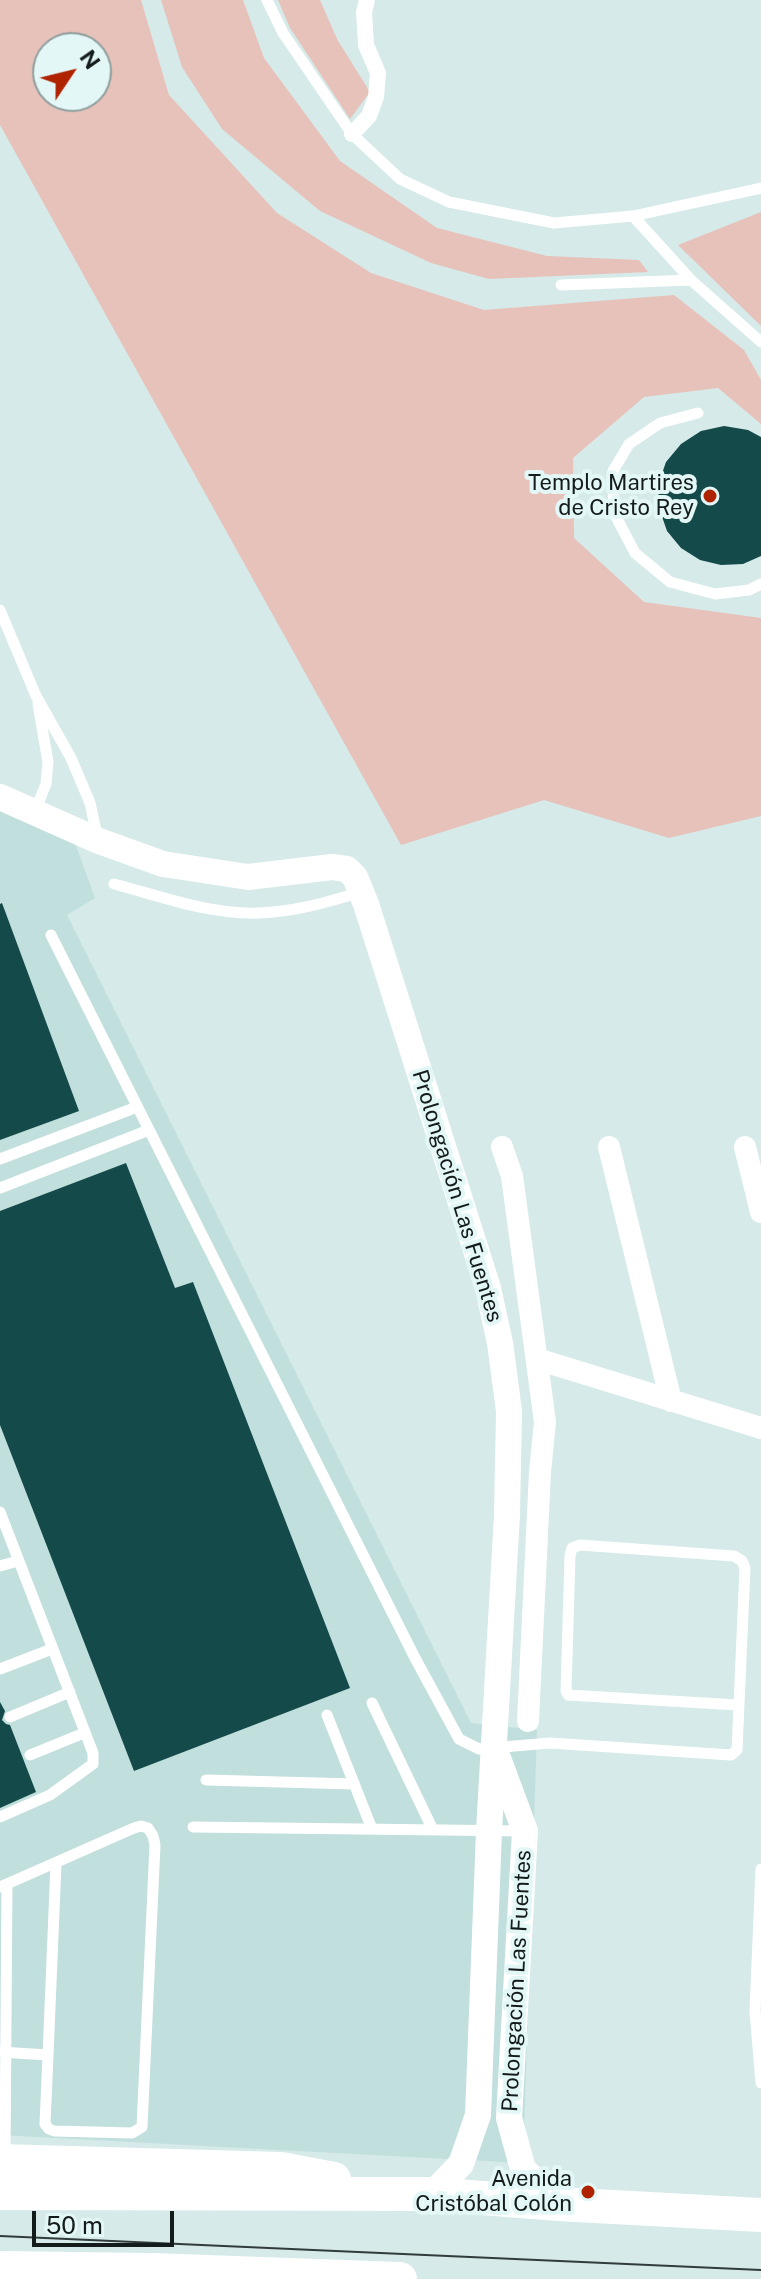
<!DOCTYPE html>
<html>
<head>
<meta charset="utf-8">
<style>
	body { margin:0 }
	#map { position:relative; width:761px; height:2279px; overflow:hidden; background:#d5eae9; font-family:"Public Sans",sans-serif }
	canvas { display:block }
	.north { position:absolute; left:32px; top:32px; width:80px; height:80px; box-sizing:border-box; background:#e3f7f6; border:2px solid #909f9e; border-radius:50%; rotate:55deg; font-size:22px; font-weight:700; line-height:32px; text-align:center; color:#141b1b }
	.north::after { content:''; display:block; margin:auto; width:28px; height:36px; background:#af2300; clip-path:polygon(50% 0,100% 100%,50% 72%,0 100%) }
	.scale { position:absolute; left:32px; top:2211px; width:142px; height:36px; box-sizing:border-box; border:4px solid #141b1b; border-top:0; padding-left:10px; font-size:24px; line-height:28px; white-space:nowrap; color:#141b1b; -webkit-text-stroke:6px #e3f7f6; paint-order:stroke }
</style>
</head>
<body>
<div id="map">
<canvas width="761" height="2279"></canvas>
<div class="north">N</div>
<div class="scale">50 m</div>
</div>
<script>
const g = document.querySelector('canvas').getContext('2d');
g.lineJoin = 'round';
function fill(path, color) {
  g.fillStyle = color;
  g.fill(path, 'evenodd');
}
function strokePath(path, color, width, dash) {
  g.strokeStyle = color;
  g.lineWidth = width;
  g.lineCap = dash ? 'butt' : 'round';
  g.setLineDash(dash || []);
  g.stroke(path);
}
function write(font, color, halo, rows, align = 'center') {
  g.font = font + ' "Public Sans",sans-serif';
  g.lineWidth = 8;
  g.setLineDash([]);
  g.textBaseline = 'middle';
  g.strokeStyle = halo;
  g.fillStyle = color;
  for (const [text, x, y, turn = 0] of rows) {
    g.save();
    g.translate(x, y);
    g.rotate((+turn || 0) * Math.PI / 180);
    g.textAlign = isNaN(turn) ? turn : align;
    if (halo) g.strokeText(text, 0, 0);
    g.fillText(text, 0, 0);
    g.restore();
  }
}
fill(new Path2D(`
	M0 806 74 840 95 898 67 915 471 1723 537 1730 523 2163 0 2135Z`), '#c1dfdd');
fill(new Path2D(`
	M0 0H141L169 95 277 213 371 273 484 310 674 295 744 350 761 380V424L718 388 644 397 573 458 574 538 644 602 761 618V816L669 838 544 800 401 845 0 125ZM48 48H96V96H48Z
	M161 0H243L264 58 340 161 437 228 547 256 639 260 648 272 489 279 431 263 320 211 222 129 182 67Z
	M278 0H320L337 39 370 92 350 119 290 28Z
	M761 212V326L678 245Z`), '#e7c2ba');
fill(new Path2D(`
	M724 426 748 430 761 437V556L743 564 721 565 700 560 681 548 667 531 659 508 658 485 666 462 681 444 701 431Z
	M2 903 79 1111 0 1140V904Z
	M126 1163 175 1288 193 1282 350 1688 134 1771 0 1425V1211Z
	M0 1702 5 1711 2 1720 6 1724 10 1725 36 1792 0 1808Z`), '#144a49');
strokePath(new Path2D(`
	M267 0 283 33 352 134 400 179 449 202 554 223 633 216 761 188
	M633 216 691 280
	M561 285 691 280 761 342
	M698 413 660 423 629 444 613 471 614 513 635 553 670 582 715 594 749 590 761 584
	M0 610 36 696 71 758 90 803 98 840
	M35 811 46 784 48 762 38 704
	M114 884C160 896 210 915 259 913 294 912 328 902 361 892
	M51 935 415 1658 459 1739 479 1749 550 1743 731 1755 737 1750 745 1568 742 1561 734 1556 580 1545 572 1548 570 1556 566 1691 568 1695 738 1705
	M0 1159 137 1107
	M0 1188 149 1130
	M0 1512 93 1753V1764L50 1795 0 1817
	M0 1566 18 1561
	M0 1669 52 1649
	M372 1703 433 1830
	M327 1715 372 1829
	M10 1717 70 1692
	M30 1755 84 1733
	M206 1780 354 1784
	M193 1827 525 1831
	M761 1869 755 2011 761 2083
	M0 1887 134 1828 141 1826 148 1828 153 1836 155 1845 142 2127 132 2133 54 2131 49 2129 45 2124 48 2055 0 2052
	M48 2055 56 1864
	M5 2156 7 1884`), '#fff', 11);
strokePath(new Path2D(`
	M352 134 369 116 376 97 378 73 366 45 364 12 367 0`), '#fff', 16);
strokePath(new Path2D(`
	M502 1147 512 1176 545 1422 540 1472 528 1721
	M609 1147 671 1401
	M745 1147 761 1212
	M537 1359 761 1428`), '#fff', 22);
strokePath(new Path2D(`
	M0 797 99 841 163 864 248 877 332 867 347 869 355 877 366 904 488 1288 500 1343 509 1411 507 1515 489 1831 478 2115 461 2164 432 2194
	M498 1758 525 1831 509 2118 523 2169 558 2204`), '#fff', 26);
strokePath(new Path2D(`
	M0 2161 281 2169 334 2179
	M0 2193 432 2194 558 2204 761 2215
	M0 2268 152 2270 400 2279`), '#fff', 34);
strokePath(new Path2D(`
	M0 2236 761 2270`), '#323b3b', 2);
for (const [x, y, r, color] of [
	[710,496,8,"#af2300"],
	[588,2192,8,"#af2300"]
]) {
  const dot = new Path2D();
  dot.arc(x, y, r, 0, 2 * Math.PI);
  g.fillStyle = color;
  g.fill(dot);
  strokePath(dot, '#e3f7f6', 3);
}
write('22px', '#141b1b', '#e3f7f6', [
	["Templo Martires",694,483],
	["de Cristo Rey",694,508],
	["Avenida",572,2179],
	["Cristóbal Colón",572,2204]
], 'right');
write('22px', '#141b1b', '#e3f7f6', [
	["Prolongación Las Fuentes",457,1196,73],
	["Prolongación Las Fuentes",517,1981,-87]
]);
</script>
</body>
</html>
